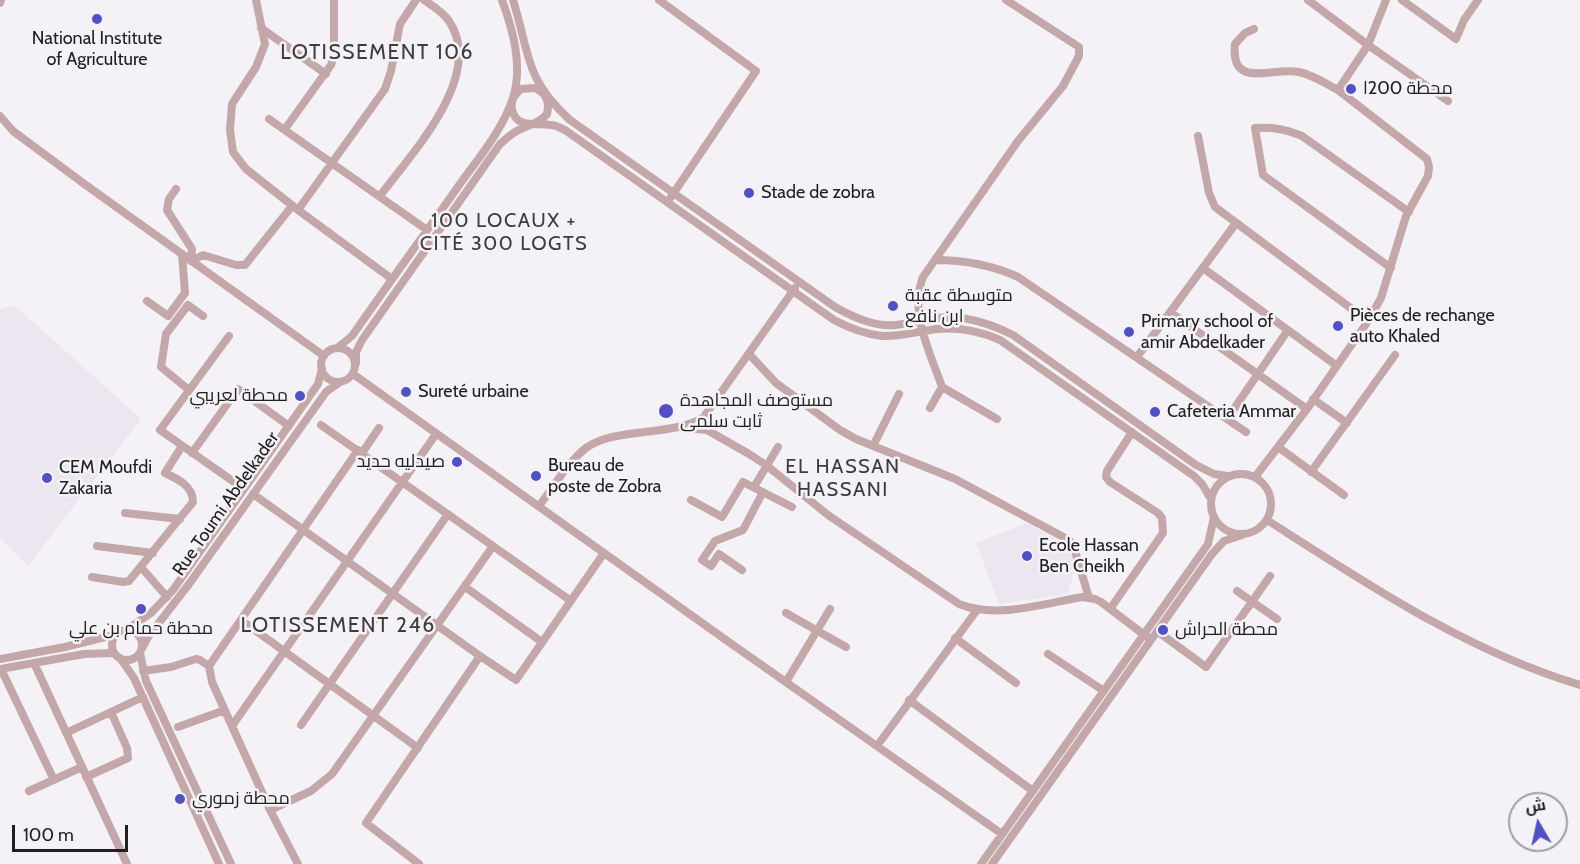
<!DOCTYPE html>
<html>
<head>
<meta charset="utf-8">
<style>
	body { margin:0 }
	#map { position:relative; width:1580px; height:864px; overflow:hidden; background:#f4f2f6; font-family:Cabin,Cairo,sans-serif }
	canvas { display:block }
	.north { position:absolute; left:1508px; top:792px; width:60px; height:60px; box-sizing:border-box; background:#f4f2f6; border:2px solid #a09ea1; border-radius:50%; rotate:351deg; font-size:16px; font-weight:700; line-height:24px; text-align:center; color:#212021 }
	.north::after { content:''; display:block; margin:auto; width:21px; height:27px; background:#5150c7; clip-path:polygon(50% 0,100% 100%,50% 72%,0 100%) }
	.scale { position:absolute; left:12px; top:825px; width:116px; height:27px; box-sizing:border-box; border:3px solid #212021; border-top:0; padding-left:8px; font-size:18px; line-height:21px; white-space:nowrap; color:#212021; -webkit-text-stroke:4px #f4f2f6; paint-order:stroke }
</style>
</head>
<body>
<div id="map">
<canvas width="1580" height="864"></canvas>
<div class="north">ش</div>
<div class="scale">100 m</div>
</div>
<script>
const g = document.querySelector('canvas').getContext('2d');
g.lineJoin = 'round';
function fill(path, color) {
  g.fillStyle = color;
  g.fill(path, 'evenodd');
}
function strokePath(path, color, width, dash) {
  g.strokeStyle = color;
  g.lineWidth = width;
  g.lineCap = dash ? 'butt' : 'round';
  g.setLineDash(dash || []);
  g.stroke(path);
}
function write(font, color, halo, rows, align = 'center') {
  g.font = font + ' Cabin,Cairo,sans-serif';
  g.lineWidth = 5;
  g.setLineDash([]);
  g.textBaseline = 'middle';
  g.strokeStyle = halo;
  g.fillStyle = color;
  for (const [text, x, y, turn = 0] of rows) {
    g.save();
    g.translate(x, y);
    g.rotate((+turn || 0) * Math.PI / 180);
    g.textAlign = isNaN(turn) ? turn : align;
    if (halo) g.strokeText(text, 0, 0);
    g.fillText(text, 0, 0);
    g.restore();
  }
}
fill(new Path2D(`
	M14 305 141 419 28 566 0 538V309Z
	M1027 523 1069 546 1076 566 1068 592 1066 594 999 604 976 543Z`), '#ebe6f0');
strokePath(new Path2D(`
	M256 0 265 44 256 67 232 104 230 130 233 152 246 169 298 210 392 279
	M513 0C530 54 524 78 570 120L835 307C853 317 874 327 896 325 914 323 932 317 951 317 974 318 993 325 1013 335L1196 465 1214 474 1227 476
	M659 0 756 71 671 197
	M1308 0 1368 45 1448 101
	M1402 0 1456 39 1464 20 1478 0
	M0 3 1 0
	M261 28 326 74
	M1254 29 1245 33 1235 44C1230 91 1273 66 1299 72 1313 75 1325 83 1338 90
	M0 116 13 131 83 183 324 356
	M269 119 427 230
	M285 129 331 65 334 55V0
	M1198 136 1209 193 1215 207 1368 321
	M176 189 169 199 167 210 192 249 191 261 203 255 236 265H245L292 206
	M380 196C411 154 486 76 449 21 443 12 433 6 424 0
	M298 210 385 89 391 71 400 24 416 0
	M935 260C965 260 992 265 1018 277L1246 432
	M1203 268 1337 366
	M1391 268 1263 175 1255 128C1273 127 1285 129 1302 136L1409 212
	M147 301 168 316 185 293 182 254
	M1170 312 1307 409
	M229 336 160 430 244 489
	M321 365a17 17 0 1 1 34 0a17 17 0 1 1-34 0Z
	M337 348 352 336C386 287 421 239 455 191 475 162 502 132 513 98 523 66 513 30 502 0
	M749 354 776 383 840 430 856 439 955 479 1069 540 1075 551 1089 598
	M1137 357 1236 223
	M356 363V352L362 340 500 144C507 138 513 132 521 129 531 124 540 123 547 114 550 101 546 93 535 88L521 89C515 94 510 100 512 109 516 130 537 122 551 125 556 125 560 128 565 130L834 320C849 328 865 334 882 336 901 337 919 331 937 329 960 327 980 331 1000 340L1194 476 1202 484 1211 499
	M353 374 726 640 1002 834
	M942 387C930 352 909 313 923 277L1018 141 1063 86 1079 56V47L1006 0
	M189 390 161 367 166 334 188 305 203 316
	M1313 399 1347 423
	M930 408 942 387 997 419
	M1227 419 1288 330
	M321 425 571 601
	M678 427 707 430 749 454 766 465 828 515 959 604C996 619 1043 604 1082 597L1095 599 1101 602 1151 640
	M873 446 899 394
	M1278 447 1344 495
	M192 453 238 389 289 426
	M362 453 379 428
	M1311 472 1395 355
	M1211 504a30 30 0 1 1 60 0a30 30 0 1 1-60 0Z
	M1255 477 1307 409 1368 321 1381 298 1406 216 1428 176 1429 167 1427 159 1338 90 1368 45 1386 0
	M754 487 778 447
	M253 494 480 656
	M691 500 722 517 743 482 792 507
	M539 506C553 488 567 463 586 448 614 427 669 437 703 418L795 288
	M125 513 180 519
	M1267 520C1366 583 1466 651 1580 685
	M97 546 153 553
	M141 567 167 597
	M742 570 719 554 711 566 702 560 715 541 743 530 763 492
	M92 577 123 582 129 581 193 502C193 486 178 479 165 473L182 446
	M465 587 542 642
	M1237 591 1277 619
	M1110 609 1163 533 1162 518 1158 513 1110 482 1106 477 1107 471 1132 432
	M786 613 846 647
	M241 620 418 748
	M112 645a15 15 0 1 1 30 0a15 15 0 1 1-30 0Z
	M126 630 151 613 173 590 318 384 322 369
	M1157 631 1206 667 1270 576
	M955 638 1016 683
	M142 648 148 637 189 584 326 392 340 382
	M140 653 146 681 231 864
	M1048 654 1104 691
	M120 658 134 678 219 864
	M0 659 65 647 117 634
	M34 663 127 864
	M0 669 84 654 114 653
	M1 669 54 780
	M143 671 171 667 196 659 200 660 209 666
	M786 682 830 609
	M909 700 1033 791
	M301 725 448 514
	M232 726 436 434
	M178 727 225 710
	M66 733 143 697
	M877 746 977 610
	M86 777 128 758 127 748 111 712
	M29 791 82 767
	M270 810 311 791 332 774 493 546
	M298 864 270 810 212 682 209 666 358 450
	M419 864 366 823 480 656 516 680 604 553
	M981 864 1208 544 1214 517
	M992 864 1212 554 1224 541 1245 534`), '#c4a7a8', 8);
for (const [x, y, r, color] of [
	[97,19,6,"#5150c7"],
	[1351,89,6,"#5150c7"],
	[749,193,6,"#5150c7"],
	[893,306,6,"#5150c7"],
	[1338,326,6,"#5150c7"],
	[1129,332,6,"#5150c7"],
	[406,392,6,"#5150c7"],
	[300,396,6,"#5150c7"],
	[666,411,8,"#5150c7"],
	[1155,412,6,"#5150c7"],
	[457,462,6,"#5150c7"],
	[536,476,6,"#5150c7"],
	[47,478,6,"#5150c7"],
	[1027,556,6,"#5150c7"],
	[141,609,6,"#5150c7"],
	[1163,630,6,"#5150c7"],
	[180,799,6,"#5150c7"]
]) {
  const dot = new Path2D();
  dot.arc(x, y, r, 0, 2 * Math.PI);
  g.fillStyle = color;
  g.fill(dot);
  strokePath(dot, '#f4f2f6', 2);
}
write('18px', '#212021', '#f4f2f6', [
	["National Institute",97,39,"center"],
	["of Agriculture",97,60,"center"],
	["محطة 200ا",1363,89],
	["Stade de zobra",761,193],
	["متوسطة عقبة",905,296],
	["ابن نافع",905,317],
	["Pièces de rechange",1350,316],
	["auto Khaled",1350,337],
	["Primary school of",1141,322],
	["amir Abdelkader",1141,343],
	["Sureté urbaine",418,392],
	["محطة لعريبي",288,396,"right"],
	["مستوصف المجاهدة",680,401],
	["ثابت سلمى",680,422],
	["Cafeteria Ammar",1167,412],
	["صيدليه حديد",445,462,"right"],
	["Bureau de",548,466],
	["poste de Zobra",548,487],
	["CEM Moufdi",59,468],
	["Zakaria",59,489],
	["Ecole Hassan",1039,546],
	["Ben Cheikh",1039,567],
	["محطة حمام بن علي",141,629,"center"],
	["محطة الحراش",1175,630],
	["محطة زموري",192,799]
], 'left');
write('18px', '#212021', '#f4f2f6', [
	["Rue Toumi Abdelkader",226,504,-55]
]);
g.letterSpacing = '1.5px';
write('20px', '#3d3c3f', '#f4f2f6', [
	["100 LOCAUX +",504,221],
	["CITÉ 300 LOGTS",504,244],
	["EL HASSAN",843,467],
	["HASSANI",843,490]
]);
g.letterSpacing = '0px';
g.letterSpacing = '1.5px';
write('21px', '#3d3c3f', '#f4f2f6', [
	["LOTISSEMENT 106",377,53],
	["LOTISSEMENT 246",338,626]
]);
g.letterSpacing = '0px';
</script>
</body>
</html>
